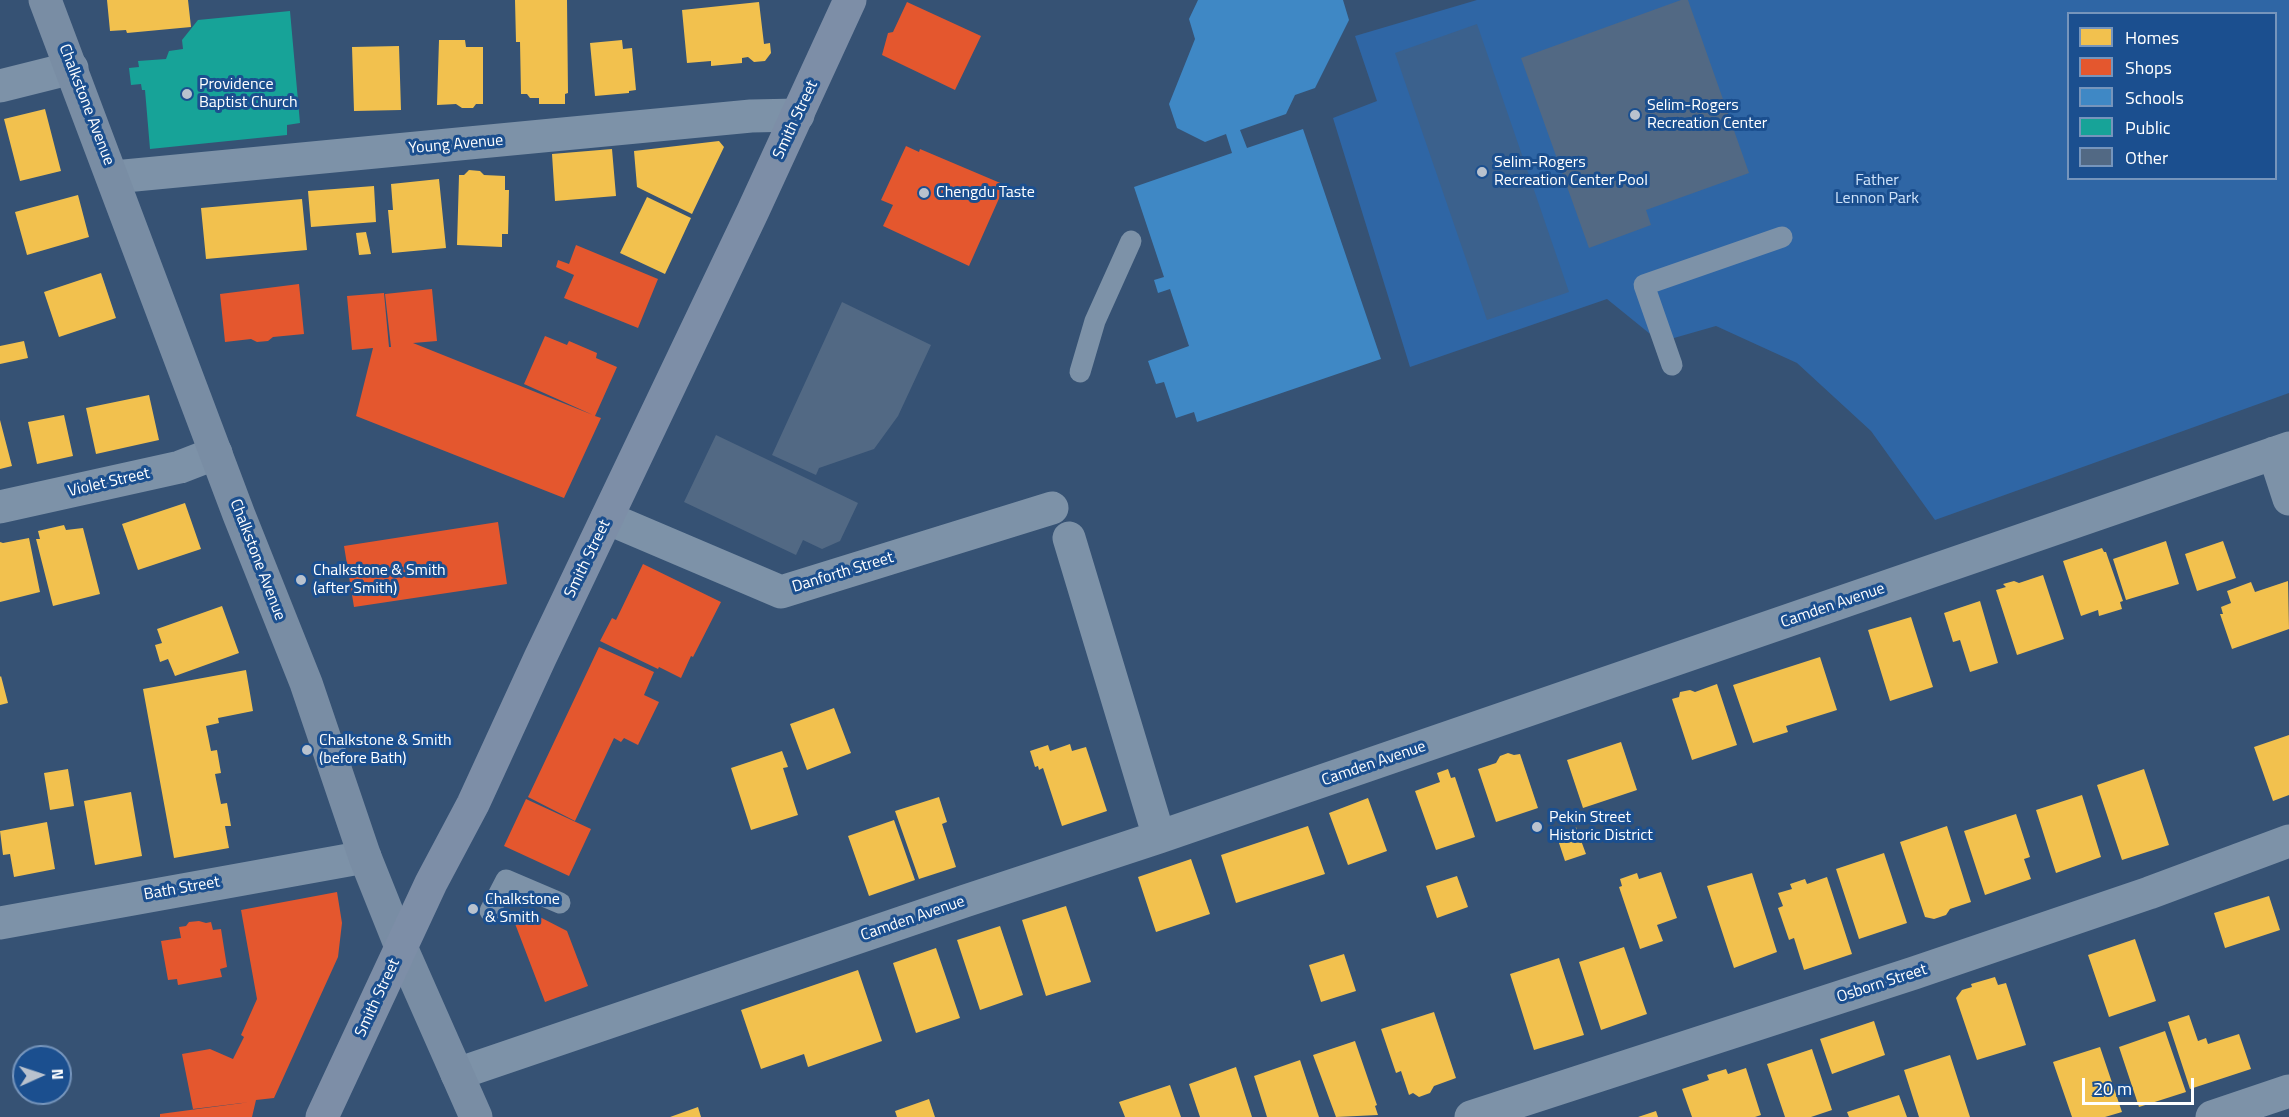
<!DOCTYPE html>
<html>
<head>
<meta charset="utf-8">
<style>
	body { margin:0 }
	#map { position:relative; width:2289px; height:1117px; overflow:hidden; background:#365274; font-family:"Titillium Web",sans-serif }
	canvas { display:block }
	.legend { position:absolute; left:2067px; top:12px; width:210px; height:168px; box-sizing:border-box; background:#1b4f8f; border:2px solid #7695bc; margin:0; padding:8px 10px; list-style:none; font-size:18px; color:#fff }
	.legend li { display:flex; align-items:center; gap:12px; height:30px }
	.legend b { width:30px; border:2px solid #7695bc }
	.north { position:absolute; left:12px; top:1045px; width:60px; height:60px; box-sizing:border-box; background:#1b4f8f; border:2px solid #7695bc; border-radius:50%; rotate:87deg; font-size:16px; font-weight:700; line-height:24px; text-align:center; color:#fff }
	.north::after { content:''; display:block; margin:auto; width:21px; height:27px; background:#b9c2ce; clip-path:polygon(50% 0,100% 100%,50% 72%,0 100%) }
	.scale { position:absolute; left:2082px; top:1078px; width:112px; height:27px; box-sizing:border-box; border:3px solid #fff; border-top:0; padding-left:8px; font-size:18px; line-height:21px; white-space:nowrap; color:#fff; -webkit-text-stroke:4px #1b4f8f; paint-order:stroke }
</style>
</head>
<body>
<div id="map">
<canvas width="2289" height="1117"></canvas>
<ul class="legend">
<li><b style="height:16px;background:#f2c14e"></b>Homes</li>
<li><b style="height:16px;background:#e4572e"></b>Shops</li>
<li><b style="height:16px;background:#3f88c5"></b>Schools</li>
<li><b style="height:16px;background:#17a398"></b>Public</li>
<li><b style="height:16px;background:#526984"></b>Other</li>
</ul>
<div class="north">N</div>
<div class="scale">20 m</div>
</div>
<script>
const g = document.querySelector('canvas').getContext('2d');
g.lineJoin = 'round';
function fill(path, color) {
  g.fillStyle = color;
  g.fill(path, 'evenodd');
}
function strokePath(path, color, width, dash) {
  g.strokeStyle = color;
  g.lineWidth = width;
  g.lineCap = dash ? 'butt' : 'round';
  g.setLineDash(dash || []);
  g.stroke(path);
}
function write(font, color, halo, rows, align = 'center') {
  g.font = font + ' "Titillium Web",sans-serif';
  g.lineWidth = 6;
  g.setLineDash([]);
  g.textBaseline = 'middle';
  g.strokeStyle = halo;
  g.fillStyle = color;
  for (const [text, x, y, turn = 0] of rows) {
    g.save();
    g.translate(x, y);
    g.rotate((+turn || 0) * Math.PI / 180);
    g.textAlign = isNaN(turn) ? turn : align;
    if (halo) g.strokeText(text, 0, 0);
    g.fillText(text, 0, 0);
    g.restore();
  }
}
fill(new Path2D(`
	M1477 0H2289V393L1935 520 1871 431 1797 363 1716 326 1660 342 1607 299 1410 367 1333 118 1377 101 1355 36ZM2068 14H2276V178H2068Z`), '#2f66a5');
fill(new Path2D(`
	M1477 24 1569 292 1487 320 1395 53Z`), '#3b618d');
fill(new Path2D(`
	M107 0H188L191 27 127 33 126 30 110 31Z
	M515 0H567L568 93 565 94V104H539V98H530L527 94H521L520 42H516Z
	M759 2 764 44 770 43 771 53 765 61 754 62 748 57 742 58V63L711 66V61L687 63 682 10Z
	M439 40H465L466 47H483V104H476L473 108H462L456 104 437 105Z
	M622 40 623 49 632 48 636 90 629 91V93L595 96 590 43Z
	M399 46 401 110 354 111 352 47Z
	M45 109 61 171 20 181 4 119Z
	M719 141 724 147 692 214 637 187 634 151Z
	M612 149 616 196 555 201 552 154Z
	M469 170 480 171 484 175 505 176V190H509L508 234H502V247L457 245 459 175H464Z
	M439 179 446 248 392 253 388 210H393L391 184Z
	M374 186 376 222 311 227 308 191Z
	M78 195 89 237 27 255 15 212Z
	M647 197 691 218 665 274 620 253Z
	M302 199 307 250 206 259 201 208Z
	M366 232 371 254 359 255 356 233Z
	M101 273 116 318 59 337 44 292Z
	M24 341 28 358 0 364V346Z
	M149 395 159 440 96 454 86 408Z
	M64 415 73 456 37 464 28 422Z
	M0 420 12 466 0 469Z
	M185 503 201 549 138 570 122 524Z
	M64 525 66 530 83 528 100 594 53 606 36 539H40L38 531Z
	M29 538 40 592 0 602V542L3 543Z
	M2166 541 2179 584 2126 600 2113 559Z
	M2223 541 2236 578 2197 591 2185 554Z
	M2102 548 2104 552H2106L2123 601 2120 602 2122 609 2099 616 2098 610 2081 616 2063 561Z
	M2043 575 2064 639 2017 655 1996 590 2006 587 2003 584 2014 581 2019 583Z
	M2288 581 2289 629 2232 649 2220 614H2223L2221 607 2231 603 2227 591 2251 582 2255 592Z
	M1980 601 1998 663 1970 672 1960 640 1953 642 1944 613Z
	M222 606 239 653 175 676 168 659 160 662 155 645 162 643 157 629Z
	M1911 617 1933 687 1890 701 1868 630Z
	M1820 657 1837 710 1786 726 1788 732 1753 743 1733 685Z
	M246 670 253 711 218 718 219 723 206 726 211 751 217 750 221 773 215 774 221 804 227 803 231 826H225L229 848 174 858 143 689Z
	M1 676 8 703 0 705V677Z
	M1717 684 1737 745 1692 760 1672 699 1679 697 1680 692 1690 690 1695 692Z
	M834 708 851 753 807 770 790 724Z
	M2289 735V795L2273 801 2254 747Z
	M1621 742 1637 790 1583 808 1567 760Z
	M1070 744 1072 751 1086 747 1107 811 1062 826 1043 768 1039 770 1038 766 1035 767 1030 751 1048 745 1050 751Z
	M782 751 788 767 783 768 798 815 751 830 731 768Z
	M1508 753 1514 755 1520 754 1538 808 1496 822 1478 769 1496 763 1500 756Z
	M68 769 74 806 50 810 44 773Z
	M1448 769 1451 778 1455 777 1475 837 1436 850 1415 791 1440 782 1437 773Z
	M2144 769 2169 845 2122 860 2097 785Z
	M131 792 142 856 95 865 84 801Z
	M2082 795 2101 857 2056 873 2036 810Z
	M939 797 947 822 942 824 956 867 919 879 895 811Z
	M1368 798 1387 851 1348 865 1329 813Z
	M2016 814 2030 857 2024 859 2031 879 1985 895 1964 831Z
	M894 820 915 880 869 896 848 836Z
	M47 822 55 869 14 877 10 854 3 855 0 831Z
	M1308 826 1325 874 1236 903 1221 855Z
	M1947 826 1971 902 1950 909 1946 915 1934 919 1925 917 1900 842Z
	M1576 827 1586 854 1565 861 1556 834Z
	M1884 853 1907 923 1859 939 1836 869Z
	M1191 859 1210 914 1156 932 1138 877Z
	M1661 872 1677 918 1657 925 1663 941 1640 949 1619 887 1622 886 1620 879 1637 873 1639 879Z
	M1752 873 1777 952 1734 968 1707 886Z
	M1457 876 1468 907 1437 918 1426 886Z
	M1827 877 1852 954 1804 970 1794 938 1789 940 1778 908 1783 906 1778 893 1792 889 1790 884 1805 879 1807 884Z
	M2269 896 2280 930 2225 948 2214 913Z
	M1066 906 1091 982 1046 996 1022 920Z
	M1000 926 1023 995 980 1010 957 940Z
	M2135 939 2156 1001 2109 1017 2088 955Z
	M1624 947 1647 1014 1601 1030 1579 962Z
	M936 948 960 1018 916 1033 893 963Z
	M1344 954 1356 991 1321 1002 1309 965Z
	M1559 958 1584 1035 1534 1050 1510 974Z
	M858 970 882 1041 808 1067 804 1054 761 1069 741 1010Z
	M1995 977 1998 985 2006 983 2026 1045 1977 1060 1956 998 1962 990 1972 987 1971 984Z
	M1434 1012 1456 1078 1434 1086 1430 1093 1419 1097 1413 1093 1409 1095 1401 1071 1396 1073 1381 1029Z
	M2189 1015 2198 1041 2206 1038 2208 1044 2239 1034 2251 1069 2190 1089 2168 1022Z
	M1874 1021 1885 1055 1832 1074 1820 1039Z
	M2165 1031 2186 1092 2139 1107 2119 1047Z
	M1355 1041 1377 1105 1375 1106 1378 1115 1336 1117 1313 1055Z
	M2100 1047 2122 1112 2105 1117H2072L2053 1062Z
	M1812 1049 1832 1110 1811 1117H1785L1767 1064Z
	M1950 1055 1970 1117H1919L1904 1070Z
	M1300 1060 1319 1117H1267L1254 1076Z
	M1236 1067 1252 1117H1200L1189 1084Z
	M1746 1068 1761 1115 1755 1117H1692L1682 1089 1709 1080 1707 1075 1726 1069 1728 1074Z
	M1170 1085 1181 1117H1125L1119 1102Z
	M1899 1095 1907 1117H1849L1847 1112Z
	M929 1099 935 1117H897L895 1111Z
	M698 1107 701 1117H670Z
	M1656 1111 1658 1117H1638Z`), '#f2c14e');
fill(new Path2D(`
	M907 2 981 36 955 90 882 55 888 33 893 32Z
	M906 146 919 152 920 149 1005 185 969 266 883 226 893 205 881 200Z
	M576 245 658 279 638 328 564 298 574 275 556 267 558 260 569 264Z
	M299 284 304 334 273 337 268 341 257 342 251 339 225 342 220 294Z
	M432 289 437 341 413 343 593 415 524 384 545 336 567 345 569 341 597 353 596 358 617 367 595 416 601 418 564 498 356 416 373 348 352 350 347 296 384 293 389 347H391L385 294Z
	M498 522 507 584 354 607 344 546Z
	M643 564 721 602 693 657 691 656 681 678 659 667 658 669 600 641 612 618 616 620Z
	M599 647 654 672 644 695 659 702 638 745 624 738 621 742 614 738 575 821 528 797Z
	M526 799 591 829 569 876 504 846Z
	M337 892 342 923 338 957 274 1098 256 1100 252 1117H160V1114L250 1102 193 1109 182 1054 210 1049 233 1059 244 1037 241 1035 257 999 241 910Z
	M532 913 567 931 588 986 545 1002 514 921Z
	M199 921 206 923 211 922 213 930 221 929 227 967 220 969 222 977 178 985 177 979 168 980 161 941 181 938 179 927 186 926 189 922Z`), '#e4572e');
fill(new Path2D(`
	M1198 0H1343L1349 20 1315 88 1295 95 1286 114 1240 130 1247 148 1303 129 1381 359 1197 422 1194 412 1176 418 1164 382 1156 384 1148 361 1189 346 1170 289 1158 293 1154 280 1164 277 1134 187 1232 153 1226 134 1205 142 1177 128 1169 104 1195 39 1189 19Z`), '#3f88c5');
fill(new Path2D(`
	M290 11 300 123 287 125V135L150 149 145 90H142L141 84 131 85 129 68 139 67 138 61 166 59 169 51 183 49 182 40 198 20Z`), '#17a398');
fill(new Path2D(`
	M1681 0H1688L1749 173 1646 210 1651 225 1589 248 1521 58Z
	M842 302 931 345 898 416 874 449 819 468 816 475 772 455Z
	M716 435 858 503 840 541 822 549 803 540 796 555 684 502Z`), '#526984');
strokePath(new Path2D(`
	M1672 365 1644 285 1782 237
	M1080 372 1095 321 1131 241
	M490 911 506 880 560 903`), '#7d92a8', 21);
strokePath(new Path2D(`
	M0 86 72 68
	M114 177 751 116 798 115
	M2274 453 2289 499
	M0 507 180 467 216 453
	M607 518 781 592 1052 508
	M1069 538 1159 837
	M0 923 365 857
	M457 1074 965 901 1159 837 2289 448
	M1471 1117 1914 973 2149 893 2289 841
	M2212 1117 2289 1091`), '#7d92a8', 33);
strokePath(new Path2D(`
	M45 0 239 515 306 683 365 857 401 947 476 1117`), '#798da4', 33);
strokePath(new Path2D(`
	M322 1117 431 883 473 804 540 658 753 211 850 0`), '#7d8ea7', 33);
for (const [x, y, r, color] of [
	[187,94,6,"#b9c2ce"],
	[1635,115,6,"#b9c2ce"],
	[1482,172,6,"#b9c2ce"],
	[924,193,6,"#b9c2ce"],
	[301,580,6,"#b9c2ce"],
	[307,750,6,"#b9c2ce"],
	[1537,827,6,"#b9c2ce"],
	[473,909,6,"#b9c2ce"]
]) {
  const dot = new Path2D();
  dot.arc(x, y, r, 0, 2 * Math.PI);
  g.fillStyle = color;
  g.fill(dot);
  strokePath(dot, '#1b4f8f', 2);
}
write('16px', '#fff', '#1b4f8f', [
	["Providence",199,85],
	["Baptist Church",199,103],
	["Selim-Rogers",1647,106],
	["Recreation Center",1647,124],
	["Selim-Rogers",1494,163],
	["Recreation Center Pool",1494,181],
	["Chengdu Taste",936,193],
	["Chalkstone & Smith",313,571],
	["(after Smith)",313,589],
	["Chalkstone & Smith",319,741],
	["(before Bath)",319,759],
	["Pekin Street",1549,818],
	["Historic District",1549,836],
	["Chalkstone",485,900],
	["& Smith",485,918]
], 'left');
write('16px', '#fff', '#1b4f8f', [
	["Chalkstone Avenue",86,105,69],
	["Smith Street",796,120,-65],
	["Young Avenue",456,145,-5],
	["Violet Street",109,483,-13],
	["Smith Street",588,559,-64],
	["Chalkstone Avenue",257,560,69],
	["Danforth Street",843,573,-17],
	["Camden Avenue",1833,606,-19],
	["Camden Avenue",1374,764,-19],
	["Bath Street",182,889,-10],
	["Camden Avenue",913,919,-19],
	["Osborn Street",1882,984,-18],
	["Smith Street",378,998,-65]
]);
write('16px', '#cfe3fa', '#1b4f8f', [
	["Father",1877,181],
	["Lennon Park",1877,199]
]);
</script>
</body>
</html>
